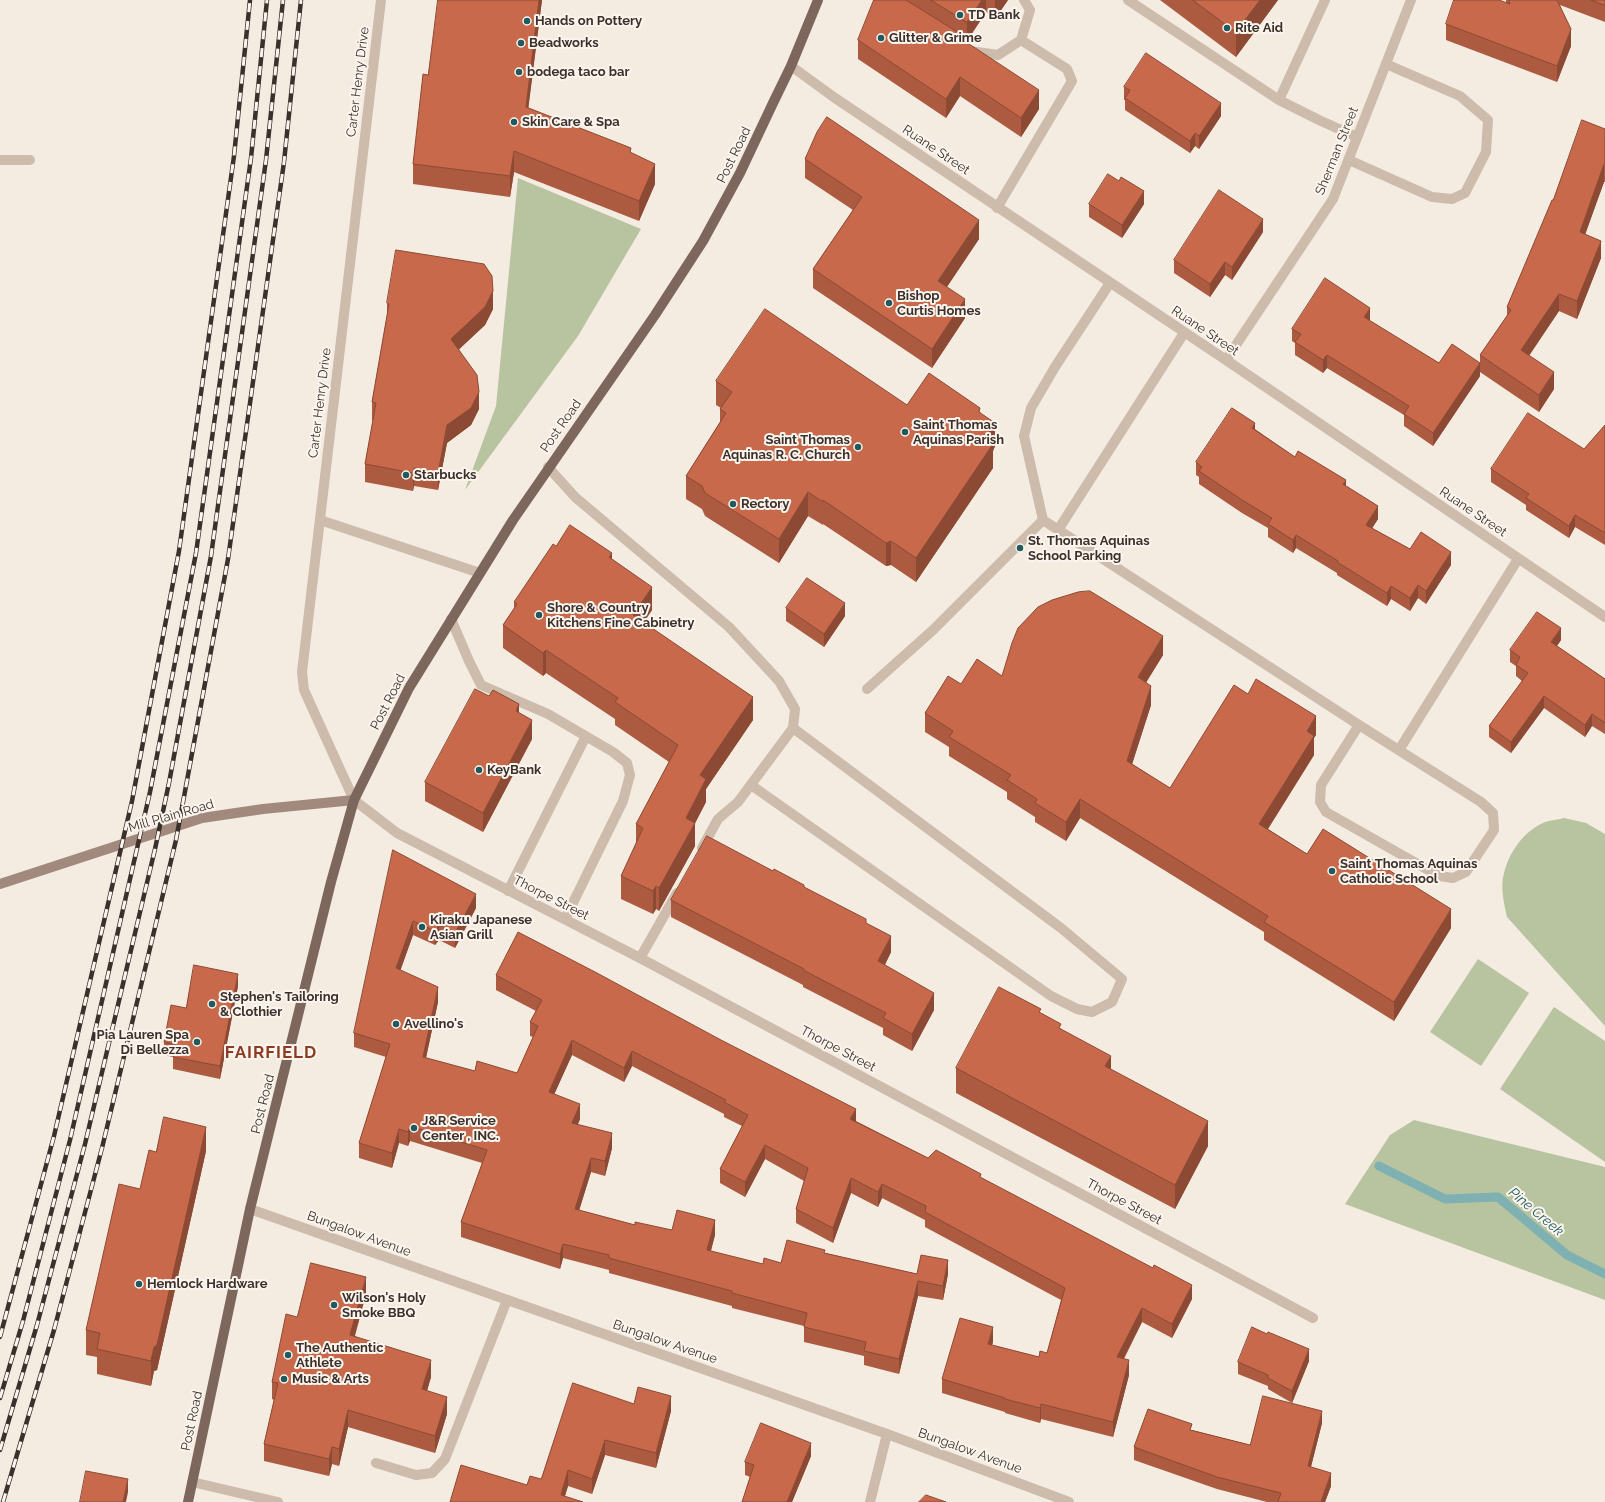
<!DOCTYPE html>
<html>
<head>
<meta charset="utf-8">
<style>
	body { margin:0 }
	canvas { display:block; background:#f4ebe1 }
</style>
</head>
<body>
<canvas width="1605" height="1502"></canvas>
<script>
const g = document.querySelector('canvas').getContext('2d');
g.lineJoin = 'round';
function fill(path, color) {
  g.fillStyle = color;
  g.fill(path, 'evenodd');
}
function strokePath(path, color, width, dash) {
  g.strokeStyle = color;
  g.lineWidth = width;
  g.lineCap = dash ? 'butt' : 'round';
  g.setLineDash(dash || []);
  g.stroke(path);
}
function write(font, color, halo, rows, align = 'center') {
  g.font = font + ' Raleway,sans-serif';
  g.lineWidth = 4;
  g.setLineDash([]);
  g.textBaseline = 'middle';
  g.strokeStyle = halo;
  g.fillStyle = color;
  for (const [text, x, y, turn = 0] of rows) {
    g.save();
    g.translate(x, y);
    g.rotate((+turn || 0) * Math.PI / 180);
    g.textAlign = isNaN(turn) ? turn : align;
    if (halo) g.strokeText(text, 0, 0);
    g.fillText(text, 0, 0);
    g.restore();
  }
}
fill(new Path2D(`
	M518 178 641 229 578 336 465 490 496 406Z
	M1564 818 1586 823 1605 834V1026L1507 917C1504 903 1500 887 1504 873 1509 853 1523 832 1543 823 1549 820 1557 820 1564 818Z
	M1478 959 1529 993 1481 1066 1430 1032Z
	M1554 1007 1605 1041V1162L1500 1089Z
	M1414 1120 1605 1167V1300L1345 1204 1390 1135Z`), '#b8c4a0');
strokePath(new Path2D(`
	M1379 1166 1445 1199 1498 1197 1567 1255 1605 1274`), '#7fb0b2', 9);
strokePath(new Path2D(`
	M1128 0 1279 100 1321 121 1357 137
	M970 51 998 55 1021 40 1030 10 1024 0
	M1279 100 1325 0
	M1349 160 1432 197 1452 199 1465 193 1486 152 1488 120 1460 96 1386 64
	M997 208 1072 81 1067 69 1021 40
	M548 467 575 497 729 627 779 681 795 709 793 728 738 802 718 819 702 848
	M320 520 480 573
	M1043 520 1024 436 1031 408 1055 367 1110 283
	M1058 530 1184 333
	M451 619 469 661 481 685 548 714 613 752 627 763 630 775 623 801 565 919
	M867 689 933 630 1043 520 1359 725 1481 802 1493 813 1494 830 1466 872 1453 878 1439 876 1326 812 1320 802 1321 785 1359 725
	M1399 750 1518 559
	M751 785 1051 996 1077 1009 1092 1012 1112 1002 1122 979 1061 928 793 728
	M508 891 586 736
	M640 958 677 893
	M376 1463 416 1475 432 1473 445 1459 507 1300
	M192 1482 278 1502`), '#cdbbac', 10);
strokePath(new Path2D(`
	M381 0 302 672 304 690 354 800 397 833 640 958 1313 1318
	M791 66 835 98 1226 360 1605 617
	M0 160H30
	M1226 360 1333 199 1411 0
	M250 1209 887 1434 1069 1502
	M870 1502 887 1434`), '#cdbbac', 10);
strokePath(new Path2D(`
	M0 884 202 818 263 809 354 800`), '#a18a7d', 10);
strokePath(new Path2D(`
	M188 1502 250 1209 331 882 354 800 409 688 513 520 655 315 703 241 740 173 773 103 791 66 818 0`), '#7d675c', 10);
const rail = new Path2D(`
	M0 1337 54 1136 132 801 179 551 234 156 250 0
	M0 1398 23 1321 70 1140 150 792 196 553 251 158 267 0
	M0 1450 37 1325 85 1144 155 849 169 783 211 556 266 160 283 0
	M3 1502 54 1330 102 1148 176 840 228 559 284 162 301 0`);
strokePath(rail, '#3b302b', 4.5);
strokePath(rail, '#fbf5ee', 3, [9]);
fill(new Path2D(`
	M542 0 528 108 631 153 655 184 639 221 514 172 510 197 413 184V164L428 75Z
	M874 0H1008L995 19 986 12 967 41 959 37V38L1039 109 1021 137 960 96 946 118 858 59V40Z
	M1160 0H1278L1236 57Z
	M1506 0H1605V22L1560 5 1571 46 1557 82 1446 40V24L1506 3Z
	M1124 87 1221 116 1199 149 1195 146 1190 153 1125 110V100H1124Z
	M1605 129V182H1604L1585 234 1601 258 1577 319 1559 311 1529 356 1554 389 1539 412 1480 372V376L1433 446 1404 426V415L1327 368 1323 373 1295 355V343L1292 341V329L1370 321 1439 363H1480V355L1507 316V307L1553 200Z
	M805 159 979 239 947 287 965 318 932 368 813 288V269L853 210 805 178Z
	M1089 204H1144L1122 238 1089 217Z
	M1263 232 1232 280 1225 275 1210 297 1174 273V260Z
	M387 303 493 309 485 325 459 349 479 409 471 425 447 443 438 490 414 486 413 491 365 482V464L373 420H372V402L387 315Z
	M716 381 907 405 980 412 995 446 993 451V468L916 582 891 565 886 566 823 524V525L808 516 779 563 705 516 702 509 686 499V476L720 422V409L721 408 716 405Z
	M1605 425V545L1575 527 1569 538 1526 510V505L1491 482V469L1584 449Z
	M1255 429 1295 457 1346 486 1378 519 1372 528 1410 549 1451 565 1426 604 1418 598 1410 611 1391 599 1387 606 1337 575V573L1296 548 1293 553 1268 537V528L1242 513 1199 484V477L1196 475V462Z
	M556 546 612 559 652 610 644 622 753 720 706 789V802L695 823V846L659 911 656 909 653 914 621 899V876L636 844V824L669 762 615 725V719L546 673 543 676 503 648V625L514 609V602Z
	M786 608 845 616 824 647 786 621Z
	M1561 640 1557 646 1605 679V734L1592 726 1585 737 1544 708 1511 753 1489 737V726L1522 681 1516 676V666L1510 662V650Z
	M1163 655 1146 682 1151 705 1132 764 1170 788 1316 735 1314 738V755L1268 829 1307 854 1451 928 1394 1021 1264 940V932L1080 818 1066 841 1035 822V817L1007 799V792L949 756V747L925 732V713L961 684 1002 676Z
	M519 713 532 739 483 832 425 801V782Z
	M393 850 476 908 455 948 439 940 435 945 413 935 400 970 438 1002 426 1058 475 1071 517 1073 533 1037 530 1036V1022L536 1011 496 990V975L856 1121 928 1158 981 1178 1192 1299 1172 1338 1142 1322 1124 1359 1129 1375 1113 1437 1041 1419 1040 1423 1005 1413V1412L942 1393V1379L993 1342 992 1345 1039 1357 1047 1353 1061 1300 925 1227V1220L882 1198 878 1207 851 1193 833 1243 796 1223V1209L804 1181 765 1159 745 1197 720 1183V1169L742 1126 724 1117V1114L632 1066 624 1082 572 1055 554 1094 580 1119 578 1124 612 1148 605 1176 591 1172 579 1210 635 1225 672 1230 715 1235 711 1251 763 1264 781 1263 825 1253 917 1274H948L943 1300 918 1296 899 1374 864 1365V1356L804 1342V1326L732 1308V1306L609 1273V1270L563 1258 560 1269 461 1237V1222L482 1163 410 1141 408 1146 399 1143 392 1168 359 1158V1143L386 1057 354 1047V1033Z
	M671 900 866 923 891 952 885 965 934 1010 912 1051 883 1035V1028L803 987V985L671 917Z
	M238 986 220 1079 173 1069V1057L164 1055V1042L186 1008Z
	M1041 1014 1111 1069 1208 1146 1175 1209 956 1093V1068Z
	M206 1151 157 1370 154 1371 151 1386 97 1374V1357L86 1355V1330L156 1152Z
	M366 1294 355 1336 431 1377 427 1391 447 1414 435 1453 348 1427 339 1466 332 1464 329 1476 264 1461V1444L274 1400 272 1399V1382L297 1317Z
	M1309 1361 1292 1403 1268 1389V1386L1238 1374V1362Z
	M634 1404 671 1411 656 1468 605 1455 592 1494 568 1486 565 1496 541 1479Z
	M1322 1423 1311 1467 1331 1486 1325 1502H1267L1217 1489 1134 1460V1447L1192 1430 1250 1445Z
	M811 1456 792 1502H742L750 1477 745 1475V1462Z`), '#ac5a40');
fill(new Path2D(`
	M539 0H542L526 127V107Z
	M982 0H986V12L967 41V22Z
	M995 0H1008L995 19Z
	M1260 0H1278L1236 57V32Z
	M1571 29V46L1557 82V66Z
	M960 77V96L946 118V99Z
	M1039 90V109L1021 137V118Z
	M1221 103V116L1199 149V136Z
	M1195 133V146L1190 153V141Z
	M514 151V172L510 197V176Z
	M655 164V184L639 221V201Z
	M1604 164V182L1580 249V232Z
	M1144 191V204L1122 238V225Z
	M1263 219V232L1232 280V267Z
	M979 220V239L938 300V281Z
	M1601 241V258L1577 319V301Z
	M1225 262V275L1210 297V284Z
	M493 291V309L485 325 451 357V339Z
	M1559 294V311L1521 367V350Z
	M965 299V318L932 368V349Z
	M1370 308V321L1364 317Z
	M1327 355V368L1323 373V360Z
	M1480 363V376L1433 446V433Z
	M1554 372V389L1539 412V395Z
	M479 392V409L471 425 447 443 438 490V473L447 425Z
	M995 423V446L993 451V468L916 582V558L985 439Z
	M1255 423V436L1252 428Z
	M414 468V486L413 491V473Z
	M1346 480V493L1343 484Z
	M808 492V516L779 563V539Z
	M1378 506V519L1366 538V525Z
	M1575 515V527L1569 538V526Z
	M1296 535V548L1293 553V540Z
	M891 541V565L886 566V543Z
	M1451 552V565L1426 604V591Z
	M612 553V576L609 557Z
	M1418 585V598L1410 611V598Z
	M1391 586V599L1387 606V593Z
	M652 587V610L633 638V615Z
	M845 603V616L824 647V634Z
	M1561 628V640L1551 654V642Z
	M1163 636V655L1138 696V677Z
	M546 650V673L543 676V653Z
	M1151 686V705L1127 780V761Z
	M1544 696V708L1511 753V742Z
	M753 697V720L706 789V802L691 831 695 823V846L659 911V888L686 818 700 775Z
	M519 704V723L516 711Z
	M1592 714V726L1585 737V725Z
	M1316 716V735L1314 738V755L1259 843V824L1307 731Z
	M532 720V739L483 832V813Z
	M1080 799V818L1066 841V822Z
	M656 886V909L653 914V891Z
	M476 894V908L455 948V933Z
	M1451 909V928L1394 1021V1002Z
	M413 921V935L396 983V968Z
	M439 925V940L435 945V931Z
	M891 936V952L878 978V961Z
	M238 974V986L220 1079V1066Z
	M438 987V1002L423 1071V1057Z
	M934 993V1010L912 1051V1034Z
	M572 1040V1055L549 1106V1092Z
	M632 1051V1066L624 1082V1068Z
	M1111 1056V1081L1105 1066Z
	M580 1104V1119L572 1138V1123Z
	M856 1109V1123L850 1119Z
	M1208 1121V1146L1175 1209V1185Z
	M410 1126V1141L408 1146V1132Z
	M206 1127V1151L157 1370 154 1371 151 1386V1361Z
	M399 1129V1143L392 1168V1153Z
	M612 1133V1148L605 1176V1161Z
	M765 1145V1159L745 1197V1182Z
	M591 1158V1172L575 1224V1209Z
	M851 1178V1193L833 1243V1228Z
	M882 1184V1198L878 1207V1192Z
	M715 1220V1235L707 1264V1250Z
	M563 1244V1258L560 1269V1254Z
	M948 1260V1274L943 1300V1286Z
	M366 1277V1294L350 1352V1335Z
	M918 1281V1296L899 1374V1359Z
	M1192 1285V1299L1172 1338V1324Z
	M1142 1308V1322L1117 1371V1357Z
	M993 1327V1342L988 1358V1344Z
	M1309 1349V1361L1292 1403V1391Z
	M431 1360V1377L422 1407V1389Z
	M1129 1360V1375L1113 1437V1422Z
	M671 1396V1411L656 1468V1453Z
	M447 1397V1414L435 1453V1436Z
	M1041 1404V1419L1040 1423V1408Z
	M348 1410V1427L339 1466V1449Z
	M1322 1411V1423L1308 1478V1466Z
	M605 1440V1455L592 1494V1479Z
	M811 1443V1456L792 1502H787Z
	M332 1447V1464L329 1476V1459Z
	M568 1470V1486L563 1502 561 1495Z
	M1331 1473V1486L1325 1502H1321Z
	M128 1479V1492L126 1502H123Z`), '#8c4a34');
const building = new Path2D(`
	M438 0H539L526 107 631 148 630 152 655 164 639 201 514 151 510 176 413 164 423 74 428 75Z
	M874 0H906L959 33 957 36 1039 90 1021 118 960 77 946 99 858 40Z
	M931 0H982L967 22Z
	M1193 0H1260L1236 32Z
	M1454 0H1499L1510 4 1509 0H1557L1571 29 1557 66 1446 24Z
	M1591 0H1605V5Z
	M1146 53 1221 103 1199 136 1195 133 1190 141 1125 98 1130 90 1124 87Z
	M827 117 979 220 938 281 965 299 932 349 813 269 862 197 805 159 817 132Z
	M1582 120 1605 129V165L1604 164 1580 232 1601 241 1577 301 1559 294 1521 350 1554 372 1539 395 1480 355 1511 310 1507 307 1552 200H1553Z
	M1108 174 1119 181 1121 177 1144 191 1122 225 1089 204Z
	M1219 190 1263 219 1232 267 1225 262 1210 284 1174 260Z
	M396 250 484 264 492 276 493 291 485 307 451 339 477 375 479 392 471 408 447 425 438 473 414 468 413 473 365 464 376 403 372 402 389 304 387 303Z
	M1325 278 1370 308 1364 317 1439 363 1452 344 1480 363 1433 433 1404 414 1409 406 1327 355 1323 360 1295 342 1301 334 1292 329Z
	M765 309 907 405 929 373 980 408 979 412 995 423 985 439 993 444 916 558 891 541 886 543 823 500V502L808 492 779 539 705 493 702 486 686 476 726 413 720 409 732 392 716 381Z
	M1232 408 1255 423 1252 428 1295 457 1298 451 1346 480 1343 484 1378 506 1366 525 1410 549 1421 532 1451 552 1426 591 1418 585 1410 598 1391 586 1387 593 1337 562 1338 561 1296 535 1293 540 1268 524 1272 518 1242 500 1199 471 1202 467 1196 462Z
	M1528 413 1584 449 1605 425V533L1575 515 1569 526 1526 498 1529 494 1491 469Z
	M570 525 612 553 609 557 652 587 633 615 753 697 700 775 706 779 686 818 695 823 659 888 656 886 653 891 621 876 643 828 636 824 678 745 615 702 618 698 546 650 543 653 503 625 517 604 514 602 553 544 556 546Z
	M807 578 845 603 824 634 786 608Z
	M1090 591 1163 636 1138 677 1151 686 1127 761 1170 788 1234 685 1248 694 1256 679 1316 716 1307 731 1314 736 1259 824 1307 854 1323 829 1451 909 1394 1002 1264 922 1268 916 1080 799 1066 822 1035 803 1037 799 1007 780 1011 775 949 737 953 731 925 713 948 676 961 684 977 659 1002 676 1012 643 1018 628 1038 607 1052 600 1078 592Z
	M1537 612 1561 628 1551 642 1605 679V723L1592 714 1585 725 1544 696 1511 742 1489 726 1528 673 1516 665 1520 657 1510 650Z
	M475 689 489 696 493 690 519 704 516 711 532 720 483 813 425 782Z
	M707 836 773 871 774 869 804 885V887L866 919V923L891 936 878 961 934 993 912 1034 883 1018 886 1013 803 970 804 969 671 900Z
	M393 850 476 894 455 933 439 925 435 931 413 921 396 968 438 987 423 1057 475 1071 477 1061 517 1073 538 1026 530 1022 542 1000 496 975 518 932 597 973 721 1040 856 1109 850 1119 928 1158 936 1150 981 1174 980 1177 1153 1268 1154 1265 1192 1285 1172 1324 1142 1308 1117 1357 1129 1360 1113 1422 1041 1404 1040 1408 1005 1399V1398L942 1379 960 1318 993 1327 988 1344 1039 1357 1040 1351 1047 1353 1065 1288 925 1212 926 1206 882 1184 878 1192 851 1178 833 1228 796 1209 808 1168 765 1145 745 1182 720 1169 748 1115 724 1102 726 1100 632 1051 624 1068 572 1040 549 1092 580 1104 572 1123 612 1133 605 1161 591 1158 575 1209 635 1225V1222L672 1230 677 1210 715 1220 707 1250 763 1264 764 1258 781 1263 787 1240 825 1250 824 1253 917 1274 921 1255 948 1260 943 1286 918 1281 899 1359 864 1351 866 1342 804 1327 807 1313 732 1293V1291L609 1258V1255L563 1244 560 1254 461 1222 487 1150 410 1126 408 1132 399 1129 392 1153 359 1143 390 1044 354 1033Z
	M194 965 238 974 220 1066 173 1057 175 1044 164 1042 171 1005 186 1008Z
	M999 987 1041 1009 1039 1012 1061 1024 1059 1028 1111 1056 1105 1066 1208 1121 1175 1185 956 1068Z
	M164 1117 206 1127 157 1345 154 1347 151 1361 97 1349 100 1333 86 1330 119 1184 140 1189 149 1150 156 1152Z
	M311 1263 366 1277 350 1335 431 1360 422 1389 447 1397 435 1436 348 1410 339 1449 332 1447 329 1459 264 1444 278 1383 272 1382 286 1314 297 1317Z
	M1252 1327 1267 1334 1268 1332 1309 1349 1292 1391 1268 1378V1375L1238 1362Z
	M573 1383 634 1404 638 1387 671 1396 656 1453 605 1440 592 1479 568 1470 561 1495 583 1502H450L461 1465 527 1485 530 1476 541 1479Z
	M1263 1396 1322 1411 1308 1466 1331 1473 1321 1502H1278L1281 1493 1217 1477 1134 1447 1148 1409 1192 1424 1190 1430 1250 1445Z
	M761 1423 811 1443 787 1502H742L754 1465 745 1462Z
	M86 1471 128 1479 123 1502H80Z
	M926 1495 946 1502H919Z`);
fill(building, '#c8694b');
strokePath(building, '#8c4a34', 1);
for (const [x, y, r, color] of [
	[960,15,4,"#1f5a5e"],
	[527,21,4,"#1f5a5e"],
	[1227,28,4,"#1f5a5e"],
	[881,38,4,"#1f5a5e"],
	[521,43,4,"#1f5a5e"],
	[519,72,4,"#1f5a5e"],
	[514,122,4,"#1f5a5e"],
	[889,303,4,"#1f5a5e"],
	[905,432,4,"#1f5a5e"],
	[858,447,4,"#1f5a5e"],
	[406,475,4,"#1f5a5e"],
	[733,504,4,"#1f5a5e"],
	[1020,548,4,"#1f5a5e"],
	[539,615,4,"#1f5a5e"],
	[479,770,4,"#1f5a5e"],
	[1332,871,4,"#1f5a5e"],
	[422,927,4,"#1f5a5e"],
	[212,1004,4,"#1f5a5e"],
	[396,1024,4,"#1f5a5e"],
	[197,1042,4,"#1f5a5e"],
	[414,1128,4,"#1f5a5e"],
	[139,1284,4,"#1f5a5e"],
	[334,1305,4,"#1f5a5e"],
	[288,1355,4,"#1f5a5e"],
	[284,1379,4,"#1f5a5e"]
]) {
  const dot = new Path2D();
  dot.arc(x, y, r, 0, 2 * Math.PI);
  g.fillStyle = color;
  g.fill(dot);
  strokePath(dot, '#fbf5ee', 1.5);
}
write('bold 13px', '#3b302b', '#fbf5ee', [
	["TD Bank",968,15],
	["Hands on Pottery",535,21],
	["Rite Aid",1235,28],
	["Glitter & Grime",889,38],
	["Beadworks",529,43],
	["bodega taco bar",527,72],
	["Skin Care & Spa",522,122],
	["Bishop",897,296],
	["Curtis Homes",897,311],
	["Saint Thomas",913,425],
	["Aquinas Parish",913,440],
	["Saint Thomas",850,440,"right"],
	["Aquinas R. C. Church",850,455,"right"],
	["Starbucks",414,475],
	["Rectory",741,504],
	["St. Thomas Aquinas",1028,541],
	["School Parking",1028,556],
	["Shore & Country",547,608],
	["Kitchens Fine Cabinetry",547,623],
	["KeyBank",487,770],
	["Saint Thomas Aquinas",1340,864],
	["Catholic School",1340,879],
	["Kiraku Japanese",430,920],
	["Asian Grill",430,935],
	["Stephen's Tailoring",220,997],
	["& Clothier",220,1012],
	["Avellino's",404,1024],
	["Pia Lauren Spa",189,1035,"right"],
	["Di Bellezza",189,1050,"right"],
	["J&R Service",422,1121],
	["Center , INC.",422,1136],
	["Hemlock Hardware",147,1284],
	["Wilson's Holy",342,1298],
	["Smoke BBQ",342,1313],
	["The Authentic",296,1348],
	["Athlete",296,1363],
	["Music & Arts",292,1379]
], 'left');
write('13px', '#3b302b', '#fbf5ee', [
	["Carter Henry Drive",358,82,-83],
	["Ruane Street",936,150,34],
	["Sherman Street",1337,151,-68],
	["Post Road",734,155,-64],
	["Ruane Street",1205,331,34],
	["Carter Henry Drive",320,403,-83],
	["Post Road",561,426,-55],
	["Ruane Street",1473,512,34],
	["Post Road",388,702,-63],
	["Mill Plain Road",171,816,-16],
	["Thorpe Street",551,898,27],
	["Thorpe Street",838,1049,28],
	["Post Road",263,1104,-76],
	["Thorpe Street",1124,1202,28],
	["Bungalow Avenue",359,1234,20],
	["Bungalow Avenue",665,1342,19],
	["Post Road",192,1421,-78],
	["Bungalow Avenue",970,1451,20]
]);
write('italic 14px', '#1f5a5e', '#fbf5ee', [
	["Pine Creek",1536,1212,40]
]);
g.letterSpacing = '1px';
write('bold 17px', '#8c3b22', '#fbf5ee', [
	["FAIRFIELD",271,1053]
]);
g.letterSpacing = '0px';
</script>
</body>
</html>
